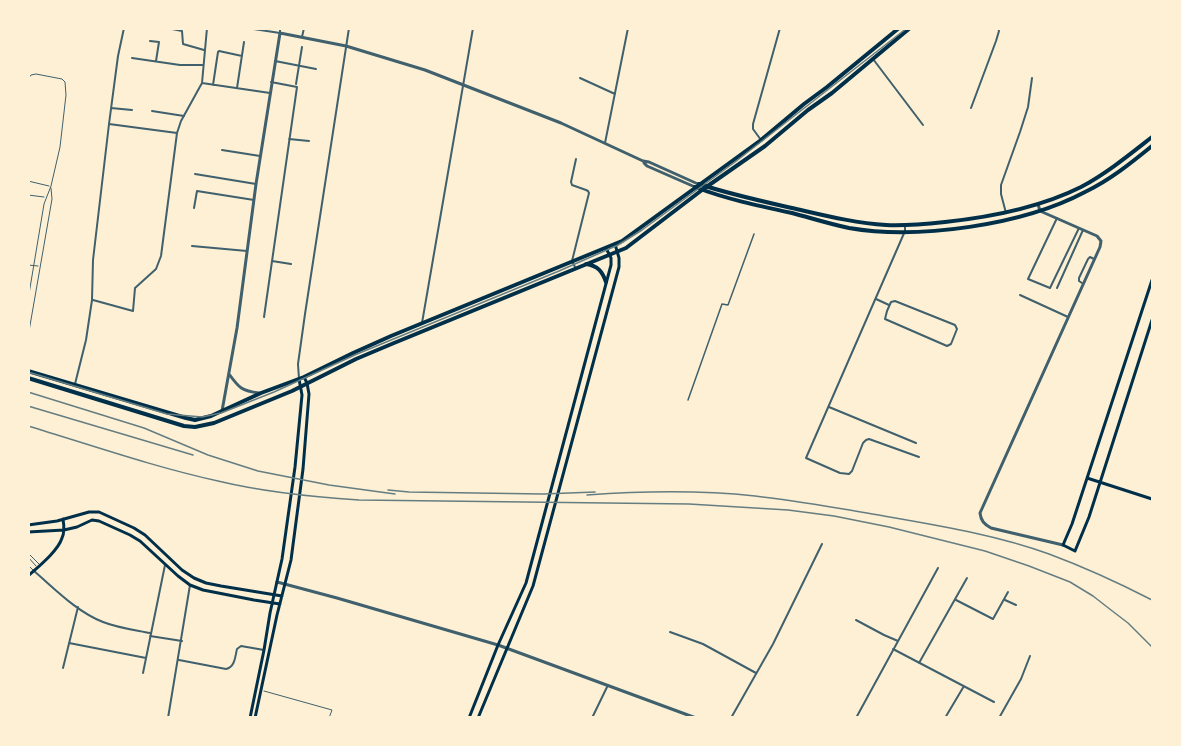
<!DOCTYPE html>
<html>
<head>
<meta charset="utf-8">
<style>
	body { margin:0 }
	#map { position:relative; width:1181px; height:746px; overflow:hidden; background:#fdf0d5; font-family:"Sofia Sans Condensed",sans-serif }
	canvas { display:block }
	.frame { position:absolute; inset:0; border:30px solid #fdf0d5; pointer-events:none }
</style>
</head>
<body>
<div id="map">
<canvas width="1181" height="746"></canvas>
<div class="frame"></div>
</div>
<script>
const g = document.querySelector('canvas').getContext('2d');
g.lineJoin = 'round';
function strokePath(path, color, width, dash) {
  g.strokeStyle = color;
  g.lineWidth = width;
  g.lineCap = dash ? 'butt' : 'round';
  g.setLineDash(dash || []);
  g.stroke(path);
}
strokePath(new Path2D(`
	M28 79 31 75 36 74 62 79 65 82 66 95 60 147 51 186 44 204 28 300
	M28 181 49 186
	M28 195 44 197
	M28 265 38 266
	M28 337 52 199 51 188
	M30 555 39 564
	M28 557 36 566
	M28 565 33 570
	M264 691 332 710 329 718`), '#3f606c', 1);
strokePath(new Path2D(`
	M688 400 722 304 728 305 754 234`), '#3f606c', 1.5);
strokePath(new Path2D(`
	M167 28 182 31 183 44 204 50
	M247 28 280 33V28
	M302 37 304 28
	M150 41 159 42 156 61
	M132 58 180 65H203
	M873 59 923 125
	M275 61 316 69
	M580 78 615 94
	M202 83 270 93
	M296 84 302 47
	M213 85 218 52 219 51 242 56
	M237 88 244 42
	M111 108 132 110
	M971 108 996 41 999 31 998 28
	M152 111 184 116
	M109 124 177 133
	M289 139 309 141
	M761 140 753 129V124L780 28
	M605 143 628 28
	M222 150 260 156
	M195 174 256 184
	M194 208 197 191 254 200
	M1006 213 1001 194V185L1020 132 1028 107 1032 78
	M1057 218 1028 279 1050 288 1079 228
	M905 224V231L806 458 840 473 849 474 852 471 863 443 866 440 869 439 919 457
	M192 246 247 251
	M272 261 291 264
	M575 267 572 261 589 193 588 191 586 190 572 185 571 182 576 159
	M1082 283 1079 281V278L1088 259 1090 257 1094 259
	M1057 288 1083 230
	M1020 295 1068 317
	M876 299 889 305
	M93 300 133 311 135 288 156 269 161 256 177 133 181 121 202 83 207 28
	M895 301 955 325 957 329 951 344 947 346 885 319 887 311 891 302Z
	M264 317 297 87 271 82
	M422 323 473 28
	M299 379 298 364 305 314 349 28
	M75 384 86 340 92 300 93 260 109 124 118 56 124 28
	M829 407 916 443
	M34 571C55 589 77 612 103 622 118 628 135 630 150 633
	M956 600 993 619 1008 592
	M1005 600 1016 605
	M856 620 884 635 898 641
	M670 632 703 644 756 673
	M150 636 182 641
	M69 643 146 658
	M893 649 994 702
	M179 660 226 669C235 667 235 657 237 649L241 646 264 650
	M919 663 967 578
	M63 668 78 607
	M143 673 165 565
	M168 718 190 585
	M592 718 608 685
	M731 718 773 644 822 544
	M856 718 938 568
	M945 718 964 686
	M999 718 1021 679 1030 656`), '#3f606c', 2);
strokePath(new Path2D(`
	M644 163 647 166 695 187
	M1038 204 1040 211 1097 236 1101 241 1100 247 980 513C981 521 984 524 991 528L1063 545
	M229 374C239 388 242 391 259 393
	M222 411 237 328 256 184 280 33 346 46 425 70 561 123 643 161 649 162 698 184
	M277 582 337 598 498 645 696 718`), '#3f606c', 3);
strokePath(new Path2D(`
	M1152 280 1072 524 1063 545 1075 551 1089 517 1152 320
	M1087 478 1152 499
	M28 525 57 521 89 512H99L134 528 145 535 182 570 194 578 206 583 221 586 282 596
	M28 532 64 530 77 527 92 520 99 521 130 535 140 541 178 576 190 585 203 590 254 600 280 604
	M28 576C38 567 58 551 62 538 65 532 64 525 63 519
	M250 718 264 650 270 613 282 559 295 467 302 395 299 379
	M255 718 277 615 291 560 303 469 309 394 307 383 304 377
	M469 718 498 645 526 583 611 265V258L606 248
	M478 718 533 586 619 267V258L615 244`), '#003049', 3);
strokePath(new Path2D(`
	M699 184C729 194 761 201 792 208 823 215 854 223 886 225 906 226 926 224 945 222 992 217 1039 208 1081 187 1107 173 1129 155 1152 137
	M695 187C726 199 759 206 792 213 811 218 830 224 849 228 918 240 1023 225 1085 192 1110 180 1131 163 1152 146`), '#003049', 4);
strokePath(new Path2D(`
	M586 264C598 266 602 271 606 282
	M28 371 186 418 195 420 211 416 261 393 304 377 353 353 391 336 622 241 761 140 804 104 827 87 899 28
	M28 378 184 426 195 427 214 423 292 391 356 359 394 343 626 248 702 190 765 146 808 110 832 93 910 28`), '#003049', 4);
strokePath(new Path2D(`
	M28 372 167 414 202 417 221 413 274 392 357 354 559 271 618 245 642 230 735 162 907 28
	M28 392 144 428 208 455 258 471 329 485 395 494
	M28 406 193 455
	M28 426C91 445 154 467 218 481 264 492 312 497 359 500L689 504 788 510 834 516 889 527 985 551 1029 566 1070 582 1093 596 1111 610 1128 623 1152 647
	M388 490 409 492 543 494 595 492
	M587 495C642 491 699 490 755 496 792 500 830 507 867 513 928 524 991 533 1049 554 1084 567 1119 583 1152 600`), '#657d81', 1.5);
</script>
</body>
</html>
